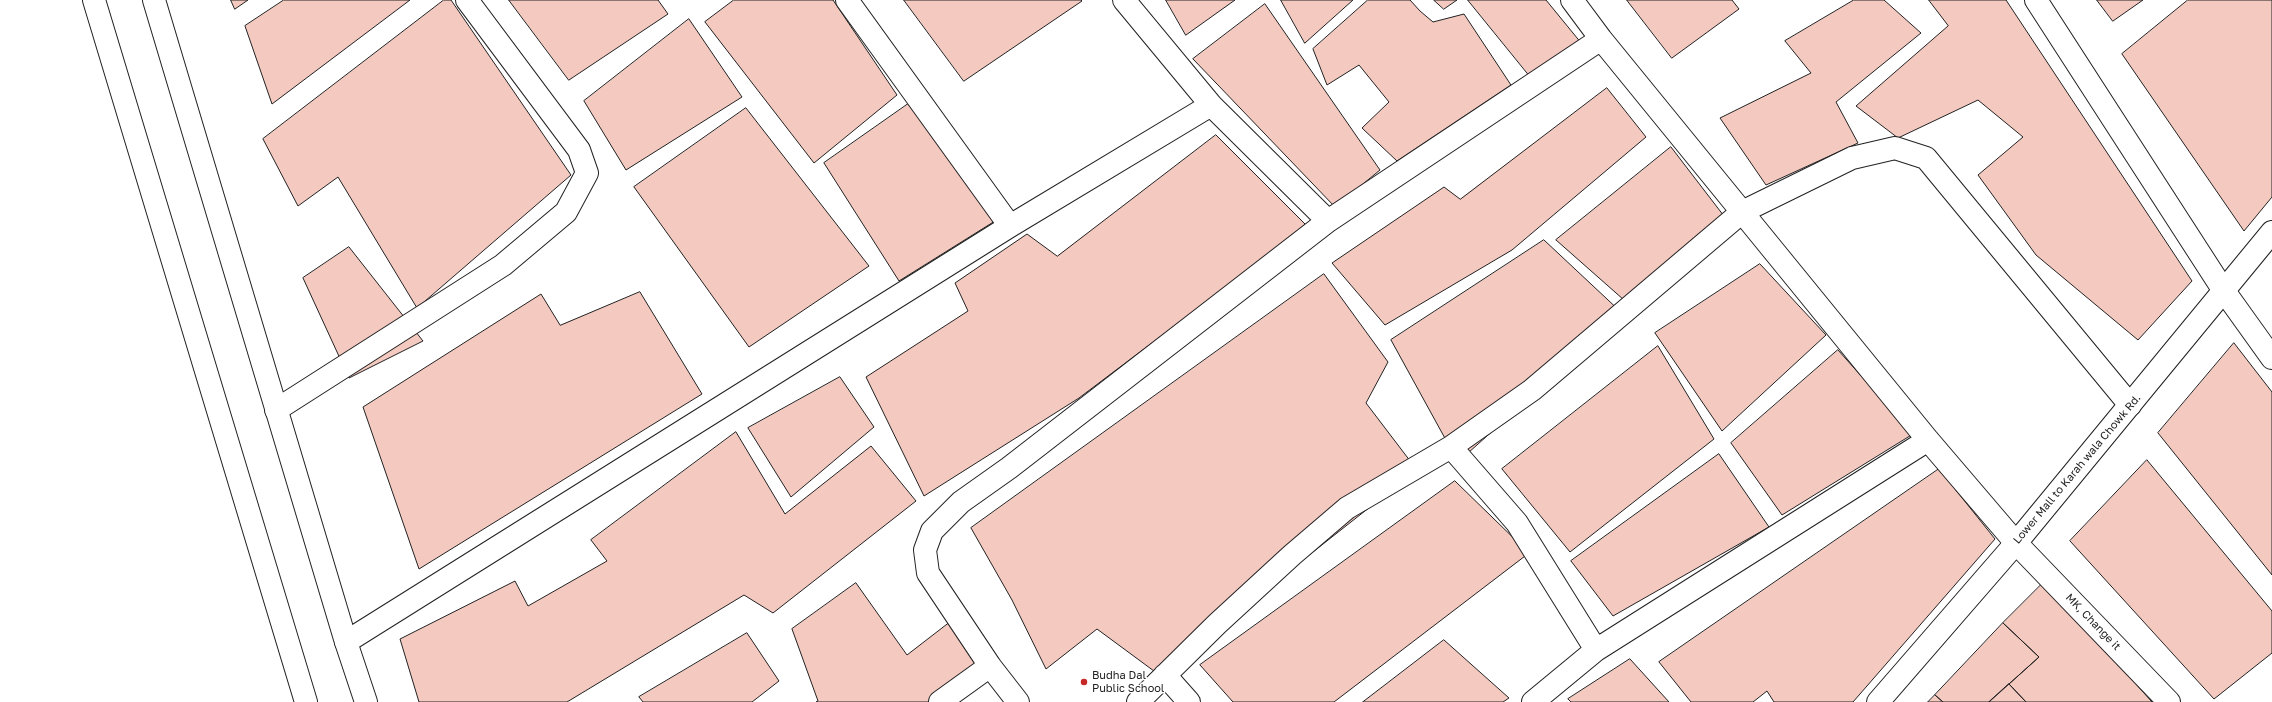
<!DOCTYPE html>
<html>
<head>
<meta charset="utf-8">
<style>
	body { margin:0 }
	canvas { display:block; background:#fff }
</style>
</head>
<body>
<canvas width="2272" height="702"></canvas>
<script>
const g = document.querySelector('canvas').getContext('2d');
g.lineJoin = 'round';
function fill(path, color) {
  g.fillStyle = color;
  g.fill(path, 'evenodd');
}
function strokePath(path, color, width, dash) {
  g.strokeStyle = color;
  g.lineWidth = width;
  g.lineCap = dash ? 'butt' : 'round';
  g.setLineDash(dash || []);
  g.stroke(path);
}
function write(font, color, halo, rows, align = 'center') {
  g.font = font + ' "Golos Text",sans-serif';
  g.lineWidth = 3;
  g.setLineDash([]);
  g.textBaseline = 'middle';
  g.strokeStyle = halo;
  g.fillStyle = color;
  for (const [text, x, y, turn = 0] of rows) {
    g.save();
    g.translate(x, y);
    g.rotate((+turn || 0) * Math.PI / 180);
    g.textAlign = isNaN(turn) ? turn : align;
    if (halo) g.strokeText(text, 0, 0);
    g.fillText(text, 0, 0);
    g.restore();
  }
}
const building = new Path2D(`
	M231 0H248L235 9Z
	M284 0H410L272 104 245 26Z
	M444 0H451L571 175 417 308 338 177 298 206 263 139Z
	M509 0H658L668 14 569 80Z
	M734 0H833L897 95 814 163 705 22Z
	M904 0H1081L1082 1 964 81Z
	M1166 0H1235L1186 35Z
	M1281 0H1353L1305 43Z
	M1368 0H1410L1420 11 1433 22 1464 14 1511 85 1397 161 1362 128 1389 102 1359 65 1327 85 1313 49Z
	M1434 0H1457L1444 9Z
	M1468 0H1546L1582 44 1529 75Z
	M1627 0H1732L1739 9 1672 58Z
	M1854 0H1884L1921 33 1836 102 1858 143 1766 185 1720 118 1811 73 1785 41Z
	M1929 0H2006L2192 281 2138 340 2036 255 1978 175 2023 137 1978 100 1898 138 1856 106 1948 26Z
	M2097 0H2143L2113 21Z
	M2188 0H2272V197L2244 231 2122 54Z
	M1265 4 1380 170 1335 207 1193 59Z
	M689 19 742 97 626 170 584 101Z
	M1607 88 1646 137 1512 250 1385 325 1332 263 1444 187 1460 199Z
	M911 102 995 221 899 281 824 163Z
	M746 108 869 266 749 347 634 187Z
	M1216 135 1307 226 1079 398 924 496 866 377 968 311 955 283 1027 234 1057 256Z
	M1671 147 1727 220 1624 300 1556 240Z
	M1544 240 1623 314 1458 462 1391 340Z
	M349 247 423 341 349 378 303 278Z
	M1760 264 1826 335 1722 431 1655 333Z
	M1324 274 1388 362 1366 403 1417 470 1158 674 1097 629 1046 669 1012 600 971 528Z
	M640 292 702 394 419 569 363 407 541 294 560 325Z
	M2234 343 2272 392V575L2158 433Z
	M1658 346 1714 439 1570 552 1502 469Z
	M1838 350 1913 434 1782 515 1731 443Z
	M840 377 874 427 791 497 748 428Z
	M736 432 785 514 871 446 916 501 773 613 744 595 567 702H419L400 639 515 581 528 606 607 561 591 540Z
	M1719 454 1769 527 1613 616 1571 561Z
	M2147 460 2272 611V653L2214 699 2070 541Z
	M1939 469 1995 539 1853 702H1774L1767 691 1753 702H1691L1659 662Z
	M1455 481 1529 553 1334 702H1233L1200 665Z
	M2045 581 2152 702H2026L2009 684 2039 657 2003 623Z
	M856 583 907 655 951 621 980 671 935 702H816L818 701 792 629Z
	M2003 623 2039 657 1989 702H1943L1935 695Z
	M747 633 779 681 752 702H643L639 697Z
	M1444 640 1509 698 1503 702H1363Z
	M1630 659 1669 702H1571L1568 699Z
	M2009 684 2026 702H1989Z
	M1935 695 1943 702H1928Z`);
fill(building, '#f3c9c0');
strokePath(building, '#222', 1);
const minor = new Path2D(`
	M847 0 1010 226
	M1124 0 1211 105 1328 221
	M1572 0 1601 39 1928 440 2016 543 2169 702
	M2036 0 2224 291 2272 358
	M276 410 503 265 566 212 587 173 579 150 467 0
	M1451 447 1517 523 1596 650
	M346 642 1010 226 1211 105
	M1165 675 1189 702
	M940 702 990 666
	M1018 702 990 666 928 573 925 550 932 531 961 502 1009 468 1328 221 1601 39
	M1138 702 1217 624 1292 555 1347 508 1451 447 1532 390 1742 212 1852 158 1895 148 1926 158 2130 405
	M1533 702 1596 650 1928 440`);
const secondary = new Path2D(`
	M94 0 306 702
	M154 0 346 642 366 702
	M1878 702 2016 543 2272 232`);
strokePath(minor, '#222', 24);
strokePath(secondary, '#222', 24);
strokePath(minor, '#fff', 22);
strokePath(secondary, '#fff', 22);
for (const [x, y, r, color] of [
	[1084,682,4,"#c62828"]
]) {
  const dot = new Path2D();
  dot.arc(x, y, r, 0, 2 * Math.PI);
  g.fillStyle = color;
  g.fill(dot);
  strokePath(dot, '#fff', 1.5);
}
write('11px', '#222', '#fff', [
	["Lower Mall to Karah wala Chowk Rd.",2077,469,-50],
	["MK, Change it",2093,622,46]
]);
write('11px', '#222', '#fff', [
	["Budha Dal",1092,676],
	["Public School",1092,689]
], 'left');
</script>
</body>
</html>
